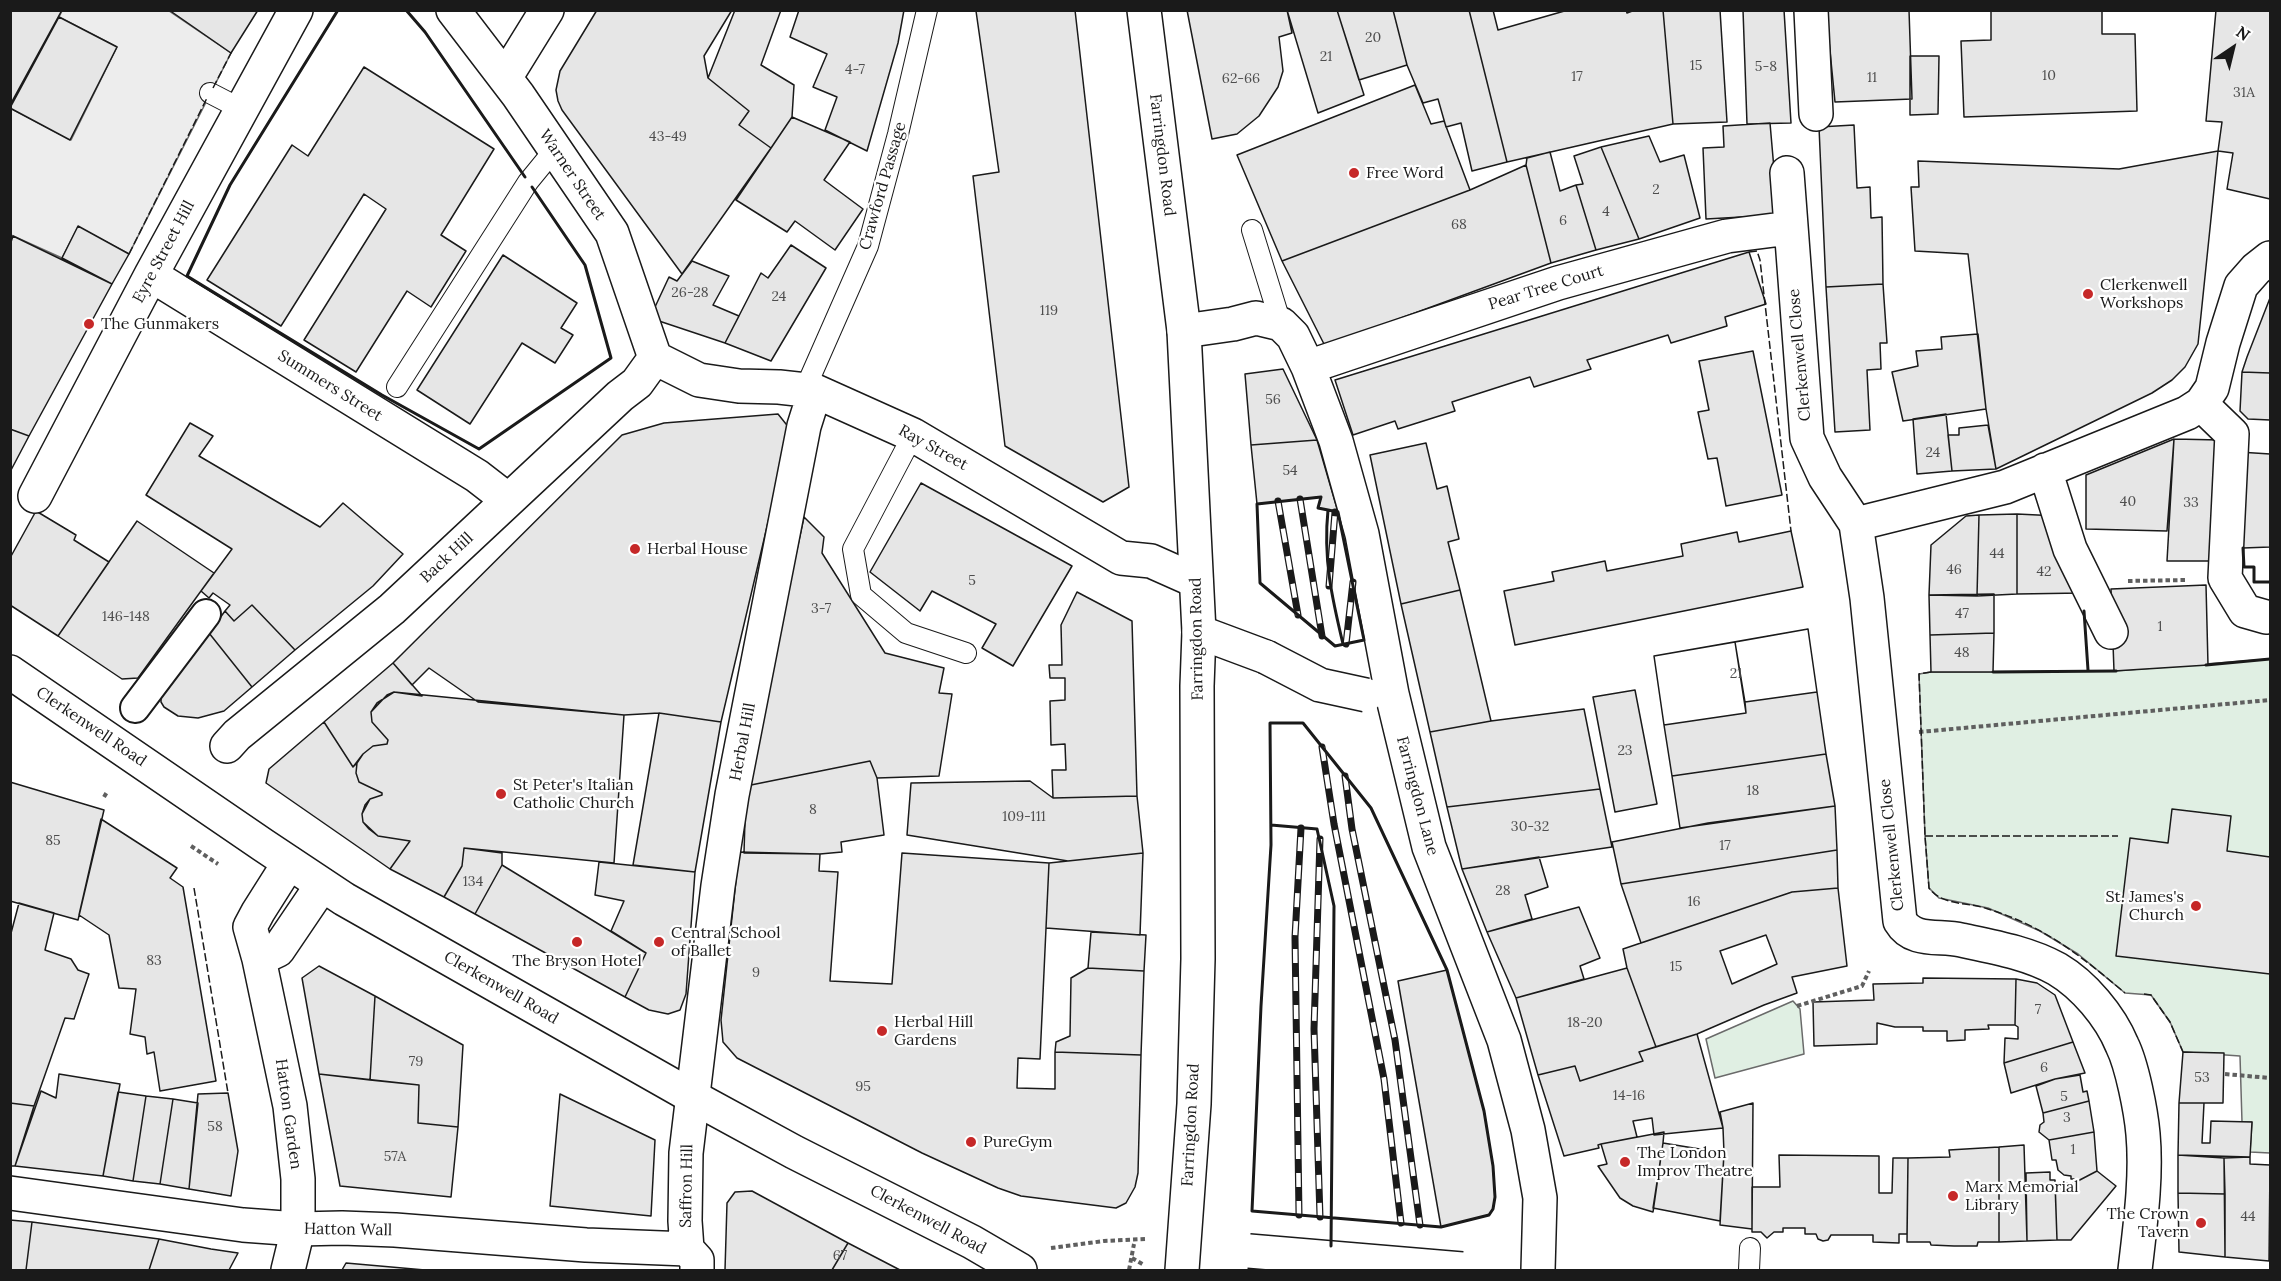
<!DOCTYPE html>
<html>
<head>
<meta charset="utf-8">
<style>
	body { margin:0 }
	#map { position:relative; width:2281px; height:1281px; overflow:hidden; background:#fff; font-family:Lora,serif }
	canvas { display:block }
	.frame { position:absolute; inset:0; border:12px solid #1a1a1a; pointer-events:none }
	.north { position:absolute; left:2203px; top:18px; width:60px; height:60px; -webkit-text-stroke:4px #fff; paint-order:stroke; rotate:35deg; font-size:16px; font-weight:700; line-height:24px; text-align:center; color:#1a1a1a }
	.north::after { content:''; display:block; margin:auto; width:21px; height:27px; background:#1a1a1a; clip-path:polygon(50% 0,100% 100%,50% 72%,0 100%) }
</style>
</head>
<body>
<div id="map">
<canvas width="2281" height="1281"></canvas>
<div class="frame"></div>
<div class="north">N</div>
</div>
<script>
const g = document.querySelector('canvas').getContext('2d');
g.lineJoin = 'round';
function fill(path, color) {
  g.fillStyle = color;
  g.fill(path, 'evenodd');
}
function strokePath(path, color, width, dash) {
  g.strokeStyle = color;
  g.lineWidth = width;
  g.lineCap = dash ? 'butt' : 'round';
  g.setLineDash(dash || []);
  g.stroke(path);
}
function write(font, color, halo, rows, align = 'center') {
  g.font = font + ' Lora,serif';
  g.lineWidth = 4.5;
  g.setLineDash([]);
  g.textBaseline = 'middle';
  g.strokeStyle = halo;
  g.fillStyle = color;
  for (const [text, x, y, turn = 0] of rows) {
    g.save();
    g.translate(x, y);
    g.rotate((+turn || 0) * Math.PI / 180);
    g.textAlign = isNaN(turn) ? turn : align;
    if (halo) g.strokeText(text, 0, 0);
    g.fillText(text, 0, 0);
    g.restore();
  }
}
const green = new Path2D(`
	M2270 659V1153L2250 1152 2252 1122H2242L2240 1056 2183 1052 2170 1022 2151 995 2125 993 2078 954 2040 931 1988 908 1939 898 1929 888 1925 836 1919 674 1931 672 2114 671Z
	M1793 1001 1800 1009 1804 1054 1715 1078 1706 1039Z`);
fill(green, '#e0efe3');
strokePath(green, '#6a6a6a', 1.5);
const parking = new Path2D(`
	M62 11H169L231 53 129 254 78 227 62 258 11 235 10 108 71 140 117 47 59 17Z`);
fill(parking, '#ededed');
strokePath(parking, '#6a6a6a', 1.5);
const building = new Path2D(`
	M10 10H62L10 105Z
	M169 10H258L231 53Z
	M597 10H732L704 56 708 78 749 111 739 125 771 148 682 274 562 110 558 101 556 90 560 71Z
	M735 10H781L761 65 794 85 792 117 771 148 739 125 749 111 708 78Z
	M799 10H904L898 43 867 151 825 130 837 97 813 87 827 54 790 37Z
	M1075 10 1129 487 1103 502 1005 446 973 176 999 172 976 11Z
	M1187 10H1287L1292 33 1279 37 1283 71 1278 87 1259 116 1237 134 1212 139Z
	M1287 10H1337L1364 95 1318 113Z
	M1337 10H1393L1407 65 1359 80Z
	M1393 10H1469L1507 162 1472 171 1461 123 1446 127 1438 99 1423 103 1407 65Z
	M1469 10H1493L1498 30 1568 10H1626L1627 13 1635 10H1663L1673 124 1507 162Z
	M1663 10H1720L1727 122 1673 124Z
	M1743 10H1784L1791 123 1747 124Z
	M1826 10H1909L1912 99 1835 102Z
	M1991 10H2102V34H2135L2137 111 1964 117 1961 41 1991 40Z
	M2216 10H2270V199L2227 189 2233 153 2218 151 2222 122 2206 121Z
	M59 17 117 47 70 140 10 108Z
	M1910 56H1939L1938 114 1910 115Z
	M364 67 494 149 441 235 466 251 431 307 407 291 356 372 304 340 386 209 364 194 281 326 207 280 292 145 308 156Z
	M1415 85 1431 124 1444 121 1470 190 1282 261 1237 155Z
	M792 117 850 142 824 180 863 209 835 250 795 221 787 232 736 200Z
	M1770 123 1778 215 1706 219 1703 148 1724 147 1723 126Z
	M1854 125 1857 188 1870 187 1871 218 1882 217 1883 284 1826 287 1819 127Z
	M1649 136 1660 162 1684 155 1700 218 1639 239 1601 147Z
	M1601 147 1639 239 1596 250 1576 185 1583 184 1574 156Z
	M2218 151 2198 344 2185 367 2172 380 2152 393 1996 469 1986 409 1968 254 1915 251 1911 187H1919L1918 161 2119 169Z
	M1550 152 1560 191 1576 185 1596 250 1551 263 1526 165 1527 158Z
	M1526 165 1551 263 1325 346 1282 261 1470 190Z
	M78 226 129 254 112 284 62 258Z
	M13 236 112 284 29 436 10 429V245Z
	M791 245 826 268 771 361 725 343 761 273 768 278Z
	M1749 252 1766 304 1725 317 1727 326 1671 343 1668 335 1587 360 1591 369 1534 387 1530 377 1452 402 1455 411 1398 429 1395 421 1353 435 1335 380Z
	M503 255 577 303 561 328 573 335 555 363 522 343 470 424 417 390Z
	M692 261 729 276 713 305 739 316 725 343 659 321 655 307 669 277 677 281Z
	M1883 284 1887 343H1880L1881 369 1867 370 1870 430 1835 432 1826 287Z
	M2270 298V373L2242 372 2247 357Z
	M1978 334 1986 409 1903 421 1892 372 1918 366 1916 351 1942 349 1941 337Z
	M1753 351 1782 495 1726 506 1717 458 1708 459 1698 412 1709 410 1699 361Z
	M1283 369 1317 440 1251 445 1245 374Z
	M2242 372 2270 373V420L2248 419 2240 411Z
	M778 414 790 429 721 722 659 713 624 715 478 702 429 668 412 685 393 663 622 435 664 423Z
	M1946 414 1952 471 1917 474 1913 419Z
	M190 423 213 436 199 456 320 527 343 503 403 554 373 586 295 650 252 605 234 621 225 611 230 605 213 593 209 598 201 591 232 549 146 495Z
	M1988 425 1996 469 1952 471 1948 435H1959V428Z
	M10 429 29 436 10 472Z
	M2174 439 2167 531 2086 529V475Z
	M2174 439 2220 440 2210 561H2167Z
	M1317 440 1338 512 1318 508 1321 497 1257 504 1251 445Z
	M1426 443 1437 489 1447 486 1459 539 1448 542 1460 590 1401 604 1370 455Z
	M2239 452 2270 454V547L2243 548Z
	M921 483 1072 566 1013 666 982 648 996 624 932 591 920 611 870 572Z
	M36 511 76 535 74 540 109 562 58 636 10 605V558Z
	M2017 514 2058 516 2082 593 2017 594Z
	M2017 514V594L1977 596 1979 515Z
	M1979 515 1977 596 1929 595 1931 545 1966 516Z
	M804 517 824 537 822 553 885 653 944 668 939 693 952 694 939 776 877 778 870 761 746 786Z
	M137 521 214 573 138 678 122 679 58 636Z
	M1791 531 1803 587 1515 645 1504 591 1554 581 1552 572 1605 561 1607 571 1683 556 1681 544 1737 532 1739 542Z
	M2206 585 2208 665 2114 671 2111 589Z
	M1460 590 1491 721 1430 732 1401 604Z
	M1077 592 1132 621 1137 796 1053 798 1052 770H1066L1065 744 1051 745 1050 701 1065 700V678H1050L1049 665H1062L1061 625Z
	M1994 594V633L1930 635 1929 595Z
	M252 605 295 650 252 687 209 633 225 611 234 621Z
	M1808 629 1817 692 1745 702 1746 713 1664 725 1654 656Z
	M1808 629 1817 692 1745 702 1735 642Z
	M209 633 252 687 224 711 198 718 178 716 164 707 161 702V696Z
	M1994 633 1993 672H1931L1930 635Z
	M1735 642 1746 713 1664 725 1654 656Z
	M393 663 422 696 394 692 377 703 371 712 372 722 388 740 387 744 373 746 363 754 353 767 324 722Z
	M1635 690 1657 804 1615 812 1593 697Z
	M394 692 624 715 614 863 464 848 462 866 444 897 390 869 410 841 378 836 369 829 363 822 362 814 370 799 382 795V793L359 782 356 773 357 763 363 754 373 746 387 744 388 740 372 722 371 712 387 695Z
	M1817 692 1826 754 1672 776 1664 725 1746 713 1745 702Z
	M1584 709 1600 789 1447 807 1430 732 1491 721Z
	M659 713 721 722 695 872 633 865Z
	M324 722 353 767 357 763 356 773 359 782 382 793V795L370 799 365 805 362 814 363 822 378 836 410 841 390 869 266 783 269 769Z
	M1826 754 1835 806 1680 828 1672 776Z
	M870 761 877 778 884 835 841 842 842 852 820 854 744 853 746 786Z
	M1030 781 1053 798 1137 796 1143 853 1068 861 907 835 911 783Z
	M10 782 104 810 78 920 10 901Z
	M1600 789 1612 847 1462 869 1447 807Z
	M1835 806 1837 850 1621 884 1612 842 1708 823Z
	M2172 809 2231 816 2227 851 2270 857V974L2116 956 2130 838 2168 843Z
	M101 819 177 868 170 878 183 887 216 1081 160 1091 154 1052 147 1054 145 1037 130 1034 136 989 119 988 109 935 79 915Z
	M464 848 502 853V865L475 914 444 897 462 866Z
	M1837 850 1838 888 1792 892 1641 943 1621 884Z
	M739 852 820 854 819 871 838 872 830 981 892 984 902 853 1049 863 1040 1059 1018 1058 1017 1088 1055 1089V1052L1141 1055 1138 1173 1135 1187 1126 1203 1116 1208 1021 1196 998 1188 922 1153 737 1058 723 1042 721 1020Z
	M1143 853 1140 935 1046 928 1049 863Z
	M1539 857 1548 887 1525 895 1532 919 1487 932 1462 869Z
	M599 862 695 872 686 994 680 1010 668 1014 649 1010 625 997 646 953 611 931 624 901 595 895Z
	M502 865 646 953 625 997 475 914Z
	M1838 888 1847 966 1792 977 1797 993 1764 1005 1697 1034 1656 1047 1627 968 1623 949 1792 892ZM1766 935 1777 964 1732 984 1720 951Z
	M19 903 54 913 45 950 71 959 78 970 89 974 74 1019 65 1018 34 1106 10 1103V937Z
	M1579 907 1600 958 1580 966 1584 979 1516 998 1487 932Z
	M1091 932 1146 935 1144 971 1088 968Z
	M319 966 375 996 370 1080 319 1074 302 978Z
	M1088 968 1144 971 1141 1055 1055 1052 1056 1042 1070 1036 1071 978Z
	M1627 968 1656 1047 1639 1052 1643 1061 1580 1081 1575 1066 1538 1075 1516 998Z
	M1447 970 1484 1111 1493 1166 1495 1197 1493 1209 1489 1215 1441 1227 1398 981Z
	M1923 978 2016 979 2015 1025H1988L1989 1029 1965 1030V1040L1947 1041V1031H1923V1027H1895L1877 1023V1044L1814 1046 1813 1002 1874 1000 1873 984 1923 983Z
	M2016 979 2037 983 2055 995 2073 1042 2004 1063 2005 1038 2018 1039V1027L2015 1025Z
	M375 996 463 1045 458 1127 418 1123 419 1085 370 1080Z
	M1697 1034 1723 1128 1654 1135 1652 1118 1633 1121 1637 1137 1601 1144 1598 1145 1599 1148 1564 1156 1538 1075 1575 1066 1580 1081 1643 1061 1639 1052Z
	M2073 1042 2085 1073 2055 1079 2011 1093 2004 1063Z
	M2183 1052 2224 1053 2223 1103H2179Z
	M59 1074 120 1084 103 1176 15 1166 41 1091 56 1098Z
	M319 1074 419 1085 418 1123 458 1127 451 1197 340 1186Z
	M2080 1075 2083 1092 2087 1091 2089 1101 2043 1113 2036 1086 2055 1079Z
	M118 1092 146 1096 133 1181 103 1176Z
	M228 1093 238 1151 231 1196 189 1189 198 1094Z
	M560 1094 655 1140 651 1216 550 1206Z
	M146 1096 173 1099 160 1184 133 1181Z
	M173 1099 198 1103 189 1189 160 1184Z
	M2089 1101 2094 1132 2049 1140 2039 1132 2040 1125 2044 1122 2043 1113Z
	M10 1103 34 1106 15 1166H10Z
	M1753 1103 1752 1229 1720 1225 1724 1153 1723 1128 1720 1112Z
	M2179 1103H2204L2202 1143H2210L2211 1121 2252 1122 2250 1157 2178 1155Z
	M1664 1132 1663 1143 1653 1212 1633 1206 1620 1198 1598 1166 1607 1164 1601 1144Z
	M2094 1132 2097 1171 2074 1183V1179H2071V1176L2064 1175 2058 1170 2056 1160H2052L2049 1140Z
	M1663 1143 1724 1153 1720 1221 1653 1208Z
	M2024 1145 2027 1241 1999 1242V1147Z
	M1999 1147V1242H1978L1977 1246H1954L1931 1245 1930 1242H1907L1908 1158 1950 1157 1949 1150Z
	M1779 1155 1879 1156V1193H1892L1893 1158H1908L1907 1234H1899V1243L1873 1242V1235H1831L1828 1240 1823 1241 1818 1239 1816 1234H1805V1228H1783V1232H1774L1767 1238 1761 1232H1752V1187H1780Z
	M2178 1155 2224 1158 2225 1194 2178 1193Z
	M2250 1157V1164L2270 1165 2269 1261 2225 1257 2224 1158Z
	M2097 1171 2116 1186 2071 1240H2057L2055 1183H2074Z
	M2050 1172V1180H2055L2057 1240 2027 1241 2026 1173Z
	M752 1191 848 1243 832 1270H725L727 1203 735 1192Z
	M2178 1193 2225 1194V1257L2179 1252Z
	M10 1220 32 1222 26 1270H10Z
	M32 1222 159 1239 149 1270H26Z
	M159 1239 211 1249 238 1253 229 1270H149Z
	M848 1243 900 1270H832Z
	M346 1263 425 1270H342Z`);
fill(building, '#e6e6e6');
strokePath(building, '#1a1a1a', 1.5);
const service = new Path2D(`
	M210 93 241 109
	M1252 230 1281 324
	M397 387 528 182 555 149
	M805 389 868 246 898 134 927 10
	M913 435 853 549 861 595 906 633 966 653
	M1749 1270 1750 1248`);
const pedestrian = new Path2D(`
	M135 708 206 614`);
const minor = new Path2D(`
	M453 10 518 95 612 233 655 358
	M1811 10 1816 114
	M505 78 547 10
	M1787 173 1807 438 1825 477 1856 524 1867 598 1900 921C1913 943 1939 935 1961 940 1994 947 2028 953 2057 969 2084 985 2110 1016 2122 1045 2132 1065 2141 1111 2143 1134 2147 1178 2140 1226 2135 1270
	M151 275 477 476 508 500
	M1184 331 1233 324 1256 318 1281 324 1293 336 1308 367 1336 441 1362 534 1392 694 1429 847 1504 1040 1528 1130 1540 1198 1538 1270
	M655 358 699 380 739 386 779 387 815 391 913 435 1121 558 1151 561 1196 581
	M1308 367 1558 283 1727 236 1790 228
	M2201 404 2232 434 2225 578 2245 611 2266 617
	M2045 470 2070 549 2111 632
	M35 496 151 275 296 10
	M1856 524 2005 487 2187 413 2201 404 2212 388 2223 343 2241 286 2256 269 2270 258
	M1199 632 1266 657
	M227 746 237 735 392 609 620 396 637 383 655 358
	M10 1193 243 1225 298 1229 342 1228 395 1230 586 1245 687 1249
	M697 1270V1260L687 1249 685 1221 686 1153 718 886 732 795 804 426 815 391`);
const secondary = new Path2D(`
	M289 863 258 912 250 927 259 959 278 950 322 885
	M259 959 290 1106 298 1179V1229L288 1270`);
const primary = new Path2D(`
	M1144 10 1184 331 1199 632 1197 686 1198 959 1194 1104 1182 1270
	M10 672 263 845 344 899 693 1097 794 1152 972 1242 1020 1270`);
strokePath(service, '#1a1a1a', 22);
strokePath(pedestrian, '#1a1a1a', 32);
strokePath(minor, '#1a1a1a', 36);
strokePath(secondary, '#1a1a1a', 36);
strokePath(primary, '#1a1a1a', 36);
strokePath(new Path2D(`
	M2128 581 2186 580
	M1919 732 2270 700
	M104 797 107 792
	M191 846 218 864
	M1797 1006 1862 986 1869 971
	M2225 1074 2270 1078
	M1051 1248 1104 1241 1145 1239
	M1132 1258 1144 1265
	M1129 1270 1134 1244`), '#5f5f5f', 4, [4.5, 3]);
strokePath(service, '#fff', 20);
strokePath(pedestrian, '#fff', 28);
strokePath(minor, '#fff', 33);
strokePath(secondary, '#fff', 33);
strokePath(primary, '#fff', 33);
const rail = new Path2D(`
	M1300 499 1322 636
	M1278 501 1298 615
	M1329 586 1335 512
	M1346 644 1353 582
	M1322 747 1334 824 1384 1079 1401 1223
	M1345 776 1352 829 1395 1040 1420 1225
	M1320 839 1314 1029 1320 1217
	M1299 1215 1295 937 1301 828`);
strokePath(rail, '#1a1a1a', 7);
strokePath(rail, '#fff', 4.5, [14]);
const minorBridge = new Path2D(`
	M1266 657 1320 685 1366 695
	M1249 1251 1462 1269`);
strokePath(minorBridge, '#1a1a1a', 36, []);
strokePath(minorBridge, '#fff', 33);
strokePath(new Path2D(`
	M213 88 231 53
	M1749 252 1757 251 1760 260 1791 531
	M129 254 207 98
	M1931 672 1919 674 1925 836 1929 888C1942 906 1969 902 1988 909 2044 926 2081 956 2125 993
	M1925 836H2118
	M194 888 228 1093
	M2144 994 2151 995 2170 1022 2183 1052`), '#1a1a1a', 1.5, [8, 3]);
strokePath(new Path2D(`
	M338 10 230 185 187 276 382 395 479 449 611 358 585 265 532 187
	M406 10 425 32 525 177
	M1321 497 1318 508 1338 512 1364 640 1335 646 1260 583 1257 504Z
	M1328 510C1323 559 1332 598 1343 644
	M2243 548 2244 567H2254V582H2270
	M2084 611 2088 670
	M2206 665 2270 659
	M1993 672 2116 671
	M1270 723H1303L1371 808 1447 970 1484 1111 1493 1166 1495 1197 1493 1209 1489 1215 1441 1227 1252 1211 1261 1006 1271 845Z
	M1271 825 1317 829 1334 906 1331 1246`), '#1a1a1a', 3);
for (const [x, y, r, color] of [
	[1354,173,6,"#c62828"],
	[2088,294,6,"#c62828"],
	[89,324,6,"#c62828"],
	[635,549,6,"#c62828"],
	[501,794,6,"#c62828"],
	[2196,906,6,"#c62828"],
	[577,942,6,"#c62828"],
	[659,942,6,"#c62828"],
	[882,1031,6,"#c62828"],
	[971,1142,6,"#c62828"],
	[1625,1162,6,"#c62828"],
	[1953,1196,6,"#c62828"],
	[2201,1223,6,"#c62828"]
]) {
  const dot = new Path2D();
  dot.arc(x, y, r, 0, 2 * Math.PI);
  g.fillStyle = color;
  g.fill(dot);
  strokePath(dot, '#fff', 2);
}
write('14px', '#4d4d4d', null, [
	["20",1373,38],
	["21",1326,57],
	["15",1696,66],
	["5-8",1766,67],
	["4-7",855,70],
	["10",2049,76],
	["17",1577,77],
	["11",1872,78],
	["62-66",1241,79],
	["31A",2244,93],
	["43-49",668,137],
	["2",1656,190],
	["4",1606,212],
	["6",1563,221],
	["68",1459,225],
	["26-28",690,293],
	["24",779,297],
	["119",1049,311],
	["56",1273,400],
	["24",1933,453],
	["54",1290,471],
	["40",2128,502],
	["33",2191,503],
	["44",1997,554],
	["46",1954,570],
	["42",2044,572],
	["5",972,581],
	["3-7",821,609],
	["47",1962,614],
	["146-148",126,617],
	["1",2160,627],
	["48",1962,653],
	["21",1736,674],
	["23",1625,751],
	["18",1753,791],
	["8",813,810],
	["109-111",1024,817],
	["30-32",1530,827],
	["85",53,841],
	["17",1725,846],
	["134",473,882],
	["28",1503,891],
	["16",1694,902],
	["83",154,961],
	["15",1676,967],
	["9",756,973],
	["7",2038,1010],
	["18-20",1585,1023],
	["79",416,1062],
	["6",2044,1068],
	["53",2202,1078],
	["95",863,1087],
	["14-16",1629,1096],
	["5",2064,1097],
	["3",2067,1118],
	["58",215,1127],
	["1",2073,1150],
	["57A",395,1157],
	["44",2248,1217],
	["67",840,1256]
]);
write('16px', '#1a1a1a', '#fff', [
	["Farringdon Road",1162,155,83],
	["Warner Street",572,175,56],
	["Crawford Passage",883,186,-74],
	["Eyre Street Hill",164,252,-62],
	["Pear Tree Court",1546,288,-17],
	["Clerkenwell Close",1800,355,-95],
	["Summers Street",330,386,32],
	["Ray Street",933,448,29],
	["Back Hill",447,558,-43],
	["Farringdon Road",1197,639,-91],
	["Clerkenwell Road",91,727,34],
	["Herbal Hill",743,742,-79],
	["Farringdon Lane",1417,796,75],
	["Clerkenwell Close",1892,845,-96],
	["Clerkenwell Road",501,988,30],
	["Hatton Garden",288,1114,82],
	["Farringdon Road",1191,1125,-87],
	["Saffron Hill",687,1186,-89],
	["Clerkenwell Road",928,1220,28],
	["Hatton Wall",348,1230,1]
]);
write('16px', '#1a1a1a', '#fff', [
	["Free Word",1366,173],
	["Clerkenwell",2100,285],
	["Workshops",2100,303],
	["The Gunmakers",101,324],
	["Herbal House",647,549],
	["St Peter's Italian",513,785],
	["Catholic Church",513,803],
	["St. James's",2184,897,"right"],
	["Church",2184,915,"right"],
	["Central School",671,933],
	["of Ballet",671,951],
	["The Bryson Hotel",577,961,"center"],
	["Herbal Hill",894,1022],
	["Gardens",894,1040],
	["PureGym",983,1142],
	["The London",1637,1153],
	["Improv Theatre",1637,1171],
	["Marx Memorial",1965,1187],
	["Library",1965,1205],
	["The Crown",2189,1214,"right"],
	["Tavern",2189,1232,"right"]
], 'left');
</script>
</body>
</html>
